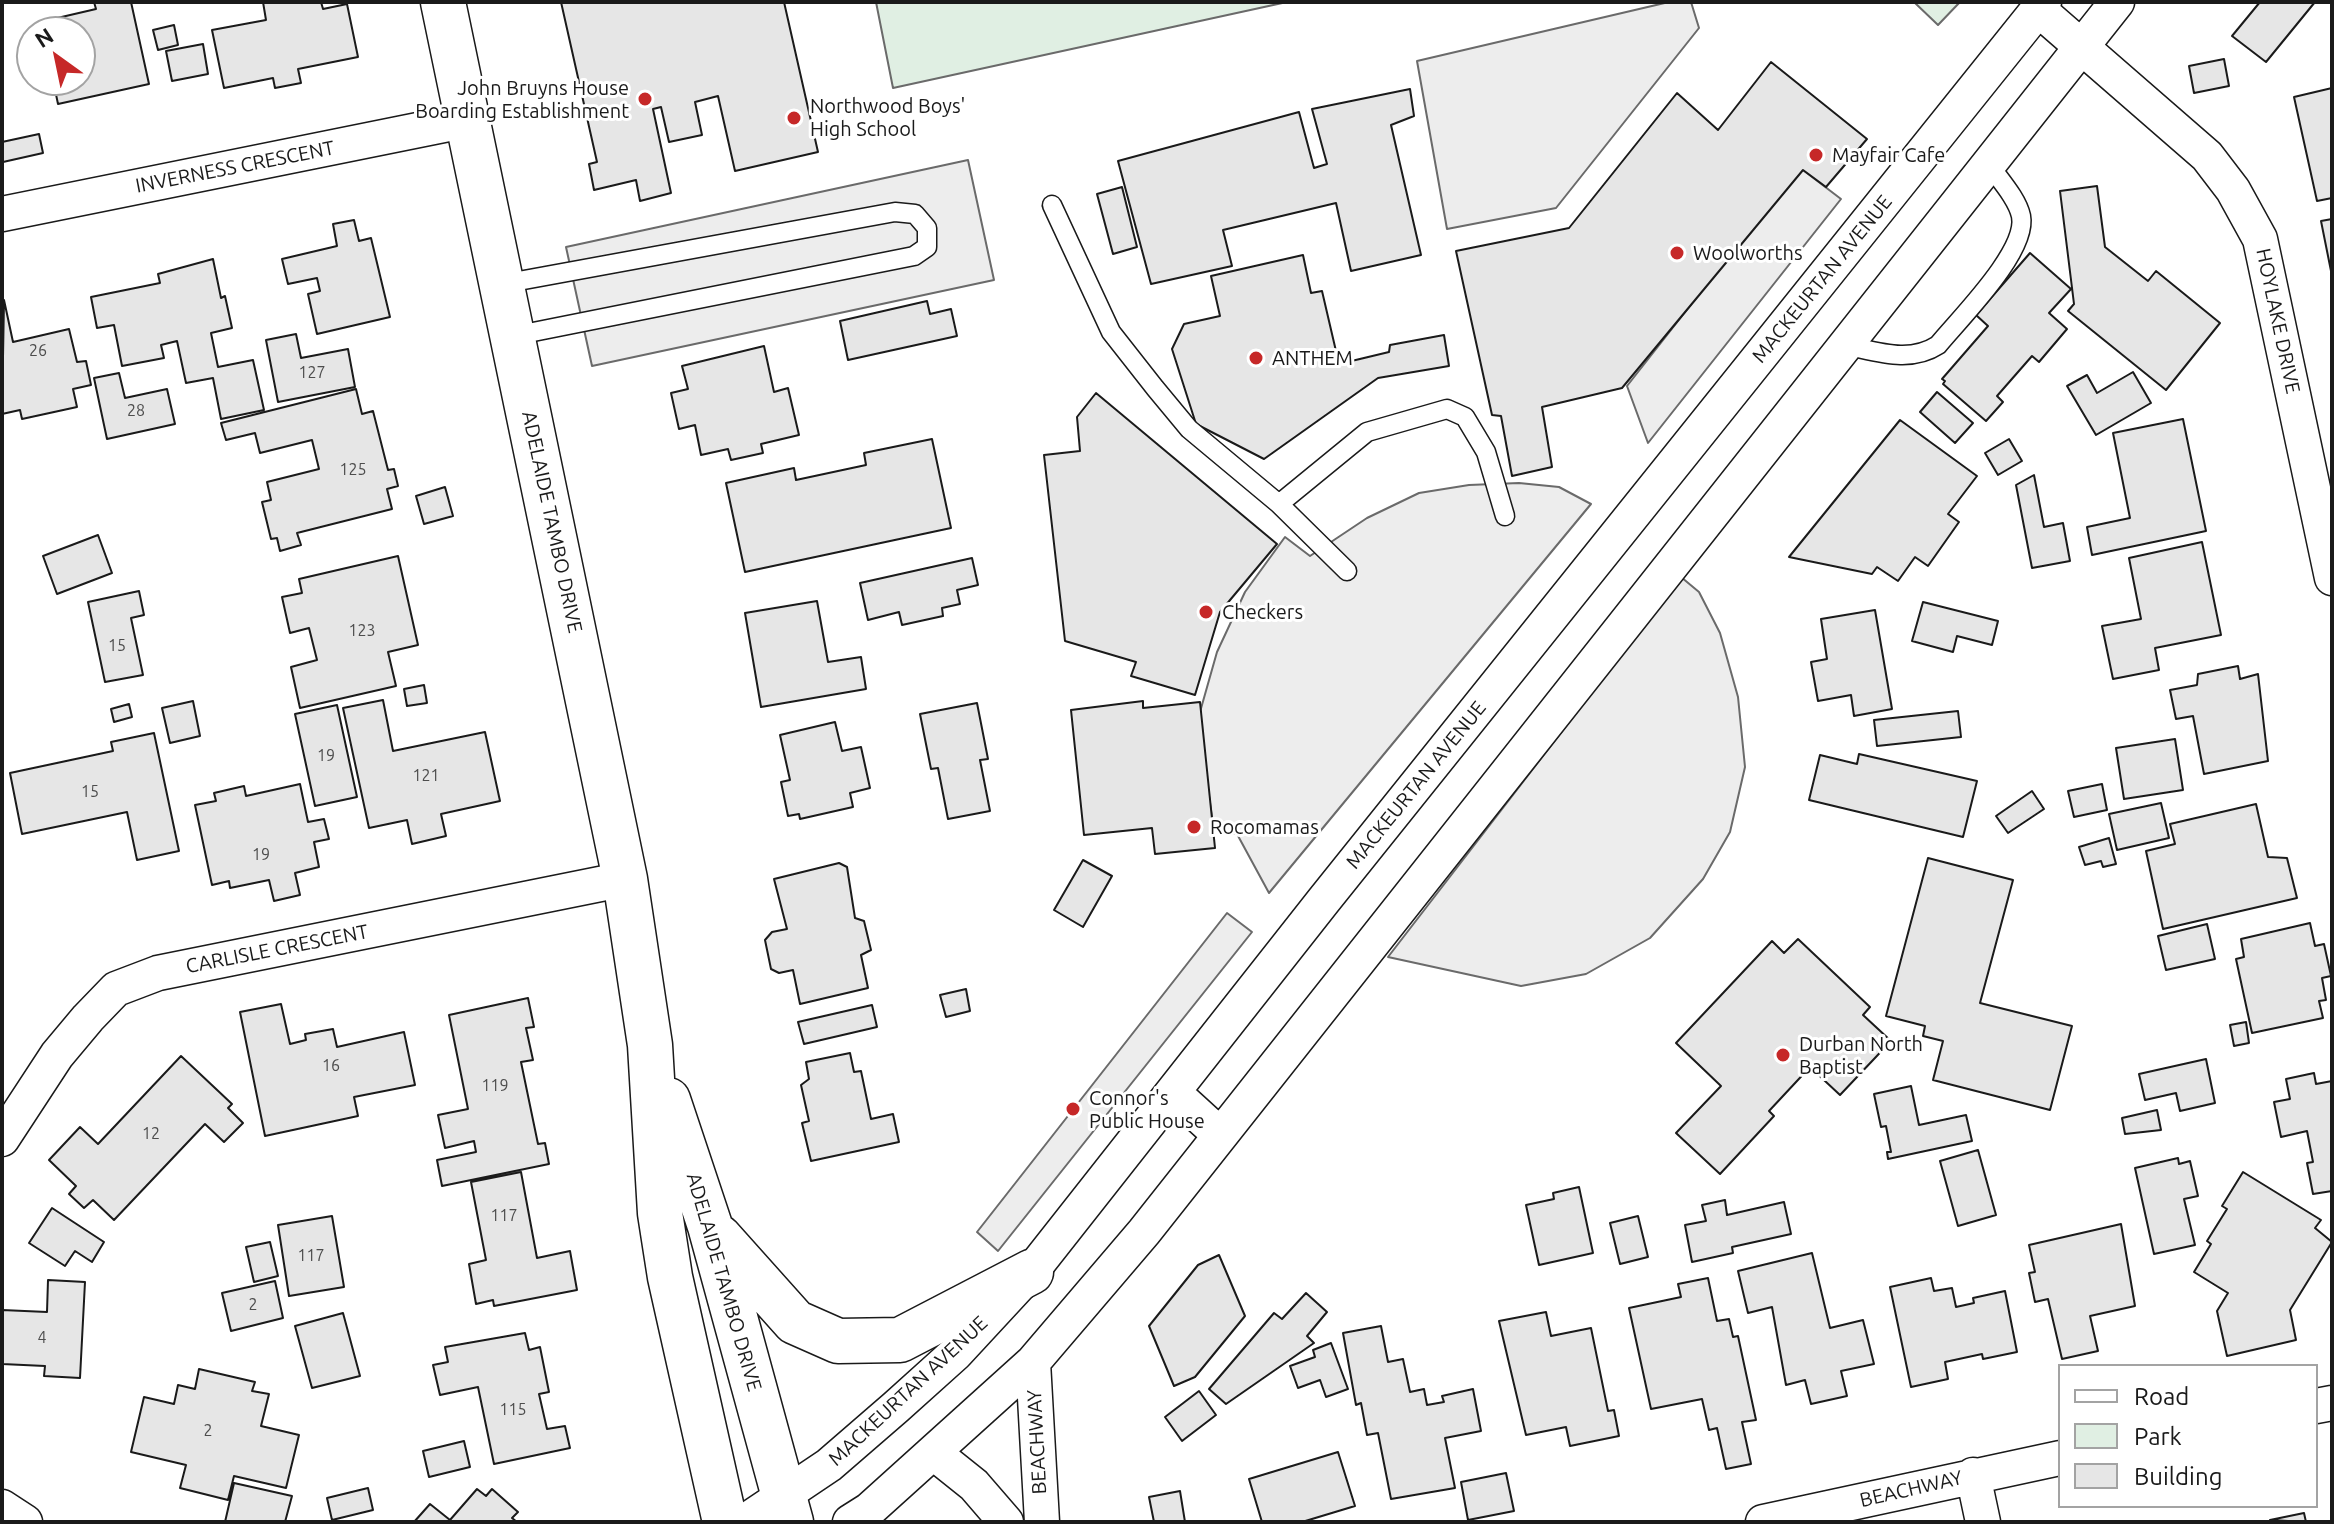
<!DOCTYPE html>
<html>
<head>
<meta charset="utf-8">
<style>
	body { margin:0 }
	#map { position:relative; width:2334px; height:1524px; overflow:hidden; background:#fff; font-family:Ubuntu,sans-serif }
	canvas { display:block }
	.frame { position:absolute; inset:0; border:4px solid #1a1a1a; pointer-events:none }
	.legend { position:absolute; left:2058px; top:1364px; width:260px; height:144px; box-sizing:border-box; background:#fff; border:2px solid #a3a3a3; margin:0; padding:10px 14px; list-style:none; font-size:24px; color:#1a1a1a }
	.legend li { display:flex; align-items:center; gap:16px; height:40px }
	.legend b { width:40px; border:2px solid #a3a3a3 }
	.north { position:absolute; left:16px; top:16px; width:80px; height:80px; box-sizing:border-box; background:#fff; border:2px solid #a3a3a3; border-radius:50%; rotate:327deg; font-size:22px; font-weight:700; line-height:32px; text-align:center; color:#1a1a1a }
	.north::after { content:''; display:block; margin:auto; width:28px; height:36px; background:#c62828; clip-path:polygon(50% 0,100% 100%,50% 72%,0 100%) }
</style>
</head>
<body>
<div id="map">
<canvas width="2334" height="1524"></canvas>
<div class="frame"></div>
<ul class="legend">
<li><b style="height:10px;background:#fff"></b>Road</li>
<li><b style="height:22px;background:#e0efe3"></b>Park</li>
<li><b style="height:22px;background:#e6e6e6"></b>Building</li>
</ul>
<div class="north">N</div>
</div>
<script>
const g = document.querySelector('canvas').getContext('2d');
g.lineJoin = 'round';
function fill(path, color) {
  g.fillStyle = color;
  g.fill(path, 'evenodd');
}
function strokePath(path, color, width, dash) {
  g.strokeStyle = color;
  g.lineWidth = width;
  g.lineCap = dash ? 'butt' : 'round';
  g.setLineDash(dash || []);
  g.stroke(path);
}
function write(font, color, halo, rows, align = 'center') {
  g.font = font + ' Ubuntu,sans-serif';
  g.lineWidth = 6;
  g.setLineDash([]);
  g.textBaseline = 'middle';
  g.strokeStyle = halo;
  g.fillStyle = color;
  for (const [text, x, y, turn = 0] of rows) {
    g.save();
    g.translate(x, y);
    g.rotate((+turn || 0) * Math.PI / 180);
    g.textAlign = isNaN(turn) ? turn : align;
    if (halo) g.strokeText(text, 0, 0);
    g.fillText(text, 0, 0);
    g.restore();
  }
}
const green = new Path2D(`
	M876 2H1287L893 88Z
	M1914 2H1960L1938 25Z`);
fill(green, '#e0efe3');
strokePath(green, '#6a6a6a', 2);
const parking = new Path2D(`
	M1669 2H1691L1699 28 1556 208 1447 229 1417 61Z
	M968 160 994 280 592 366 566 247Z
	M1799 167 1841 199 1648 443 1627 386Z
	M1519 483 1559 487 1591 504 1269 893 1237 834 1214 831 1198 719 1217 652 1245 592 1285 537 1310 556 1367 518 1419 493 1469 485Z
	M1681 577 1699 592 1720 633 1738 697 1745 767 1730 832 1703 879 1650 938 1586 974 1521 986 1388 957Z
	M1227 913 1252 932 998 1251 977 1232Z`);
fill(parking, '#ededed');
strokePath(parking, '#6a6a6a', 2);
const building = new Path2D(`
	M94 2H131L149 84 58 104 53 80H80V32H42L40 22 96 9Z
	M263 2H321L323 9 347 4 358 57 298 69 301 83 275 88 273 78 224 88 212 30 266 20Z
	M561 2H784L818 152 735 171 718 96 695 102 702 135 669 142 661 107 653 109 671 193 640 201 636 180 594 190 589 164 597 162Z
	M2260 2H2315L2266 62 2232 36Z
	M174 25 178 45 158 50 153 30Z
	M203 44 208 74 172 81 166 51Z
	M2224 59 2229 86 2194 93 2189 66Z
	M1771 62 1867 139 1826 187 1803 170 1622 388 1542 407 1552 467 1512 476 1501 416 1492 415 1456 251 1569 228 1677 93 1718 130Z
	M2332 88V198L2317 201 2294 97Z
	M1410 89 1414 116 1391 125 1421 255 1351 271 1336 203 1223 230 1232 266 1151 284 1118 161 1299 112 1314 168 1327 164 1312 109Z
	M39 134 43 153 3 162 2 142Z
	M2097 186 2105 247 2148 281 2156 271 2220 323 2166 390 2068 311 2074 304 2060 191Z
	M1122 187 1137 247 1113 254 1097 194Z
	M2332 219V276L2321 221Z
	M354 220 359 241 371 238 390 317 317 334 308 294 320 291 317 278 288 284 282 259 337 246 333 224Z
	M2030 253 2071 289 2049 313 2067 329 2039 362 2032 356 1997 396 2003 402 1986 421 1943 384 1945 381 1942 379 1988 326 1976 315Z
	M1303 255 1311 293 1322 291 1339 364 1389 352 1390 345 1444 335 1449 366 1378 378 1264 459 1196 424 1172 349 1184 324 1220 316 1211 276Z
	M213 259 221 298 225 296 232 328 211 333 218 367 253 360 264 410 221 419 213 378 186 383 177 341 161 345 164 358 122 366 114 325 97 328 91 297 160 283 158 274Z
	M4 300 13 342 69 329 77 362 86 361 91 385 73 389 77 407 22 419 20 410 2 414Z
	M927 301 930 314 951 309 957 336 848 360 840 321Z
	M296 334 301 358 348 349 355 387 278 402 266 340Z
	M764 346 774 392 788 388 799 435 761 444 763 453 731 460 728 449 701 455 695 425 679 429 671 393 688 389 682 366Z
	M2133 372 2151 403 2096 435 2067 386 2087 375 2097 393Z
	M119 373 125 398 167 389 175 424 107 439 94 378Z
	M356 389 362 414 373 411 388 470 394 469 398 486 387 489 392 509 297 533 301 545 280 551 277 538 271 539 262 502 271 500 267 482 319 469 312 440 260 453 255 433 226 440 221 423Z
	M1937 392 1973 423 1955 443 1920 412Z
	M1096 393 1277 544 1220 612 1195 695 1131 676 1136 662 1065 641 1044 455 1080 451 1077 417Z
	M2183 419 2206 531 2092 555 2087 527 2130 518 2113 433Z
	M1900 420 1977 476 1948 514 1959 522 1928 566 1915 557 1898 581 1877 567 1872 574 1789 557Z
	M932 439 951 528 745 572 726 483 794 468 796 480 866 465 864 453Z
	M2009 439 2022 461 1998 475 1985 453Z
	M2034 475 2044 527 2063 523 2070 561 2032 568 2016 485Z
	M445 487 453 516 424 524 416 496Z
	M98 535 112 573 57 594 43 556Z
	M2202 542 2221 635 2155 648 2159 670 2113 679 2102 626 2141 619 2129 558Z
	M398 556 418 645 388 652 396 686 300 708 291 667 317 660 309 628 290 633 282 597 302 593 299 579Z
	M972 558 978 585 957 590 960 604 942 608 943 616 902 625 899 612 868 620 860 583Z
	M139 591 144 615 131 618 143 675 105 682 88 602Z
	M817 601 828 662 861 657 866 689 761 707 745 613Z
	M1923 602 1998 621 1992 645 1957 636 1953 652 1912 641Z
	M1875 610 1892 709 1854 716 1851 695 1818 701 1811 662 1827 659 1821 619Z
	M2238 666 2240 679 2258 674 2268 761 2204 774 2193 716 2176 719 2170 690 2197 685 2198 674Z
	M424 685 427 703 407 706 404 689Z
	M383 700 393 751 485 732 500 801 441 814 446 836 412 844 407 820 369 828 343 708Z
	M193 701 200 736 170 743 162 708Z
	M1143 701V708L1200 702 1215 848 1155 854 1152 828 1084 835 1071 710Z
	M977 703 988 759 980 760 990 811 948 819 938 768 931 769 920 714Z
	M129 704 132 717 114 722 111 709Z
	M337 705 357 797 315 806 295 714Z
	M1958 711 1961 737 1877 746 1874 720Z
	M835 722 842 751 861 747 870 788 850 793 853 807 800 819 799 814 788 816 781 782 790 780 780 735Z
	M154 733 179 851 137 860 127 812 22 834 10 773 113 751 111 742Z
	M2175 739 2183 790 2124 799 2116 748Z
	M1859 754 1977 781 1963 837 1809 800 1820 755 1857 764Z
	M300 784 308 822 324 819 329 839 314 842 319 867 295 873 300 895 274 901 269 880 230 888 229 881 212 885 195 805 216 801 214 793 244 786 246 796Z
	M2102 784 2107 810 2074 817 2068 791Z
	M2032 791 2044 809 2008 833 1996 816Z
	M2161 803 2169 838 2117 850 2109 814Z
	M2256 804 2268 857 2287 858 2297 898 2163 929 2146 851 2175 844 2170 824Z
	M2109 838 2116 864 2103 867 2101 861 2085 865 2079 847Z
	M1928 858 2013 880 1980 1003 2072 1026 2050 1110 1933 1080 1943 1041 1923 1036 1925 1026 1886 1016Z
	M1083 860 1112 876 1083 927 1054 910Z
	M839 863 847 867 855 918 864 921 871 950 861 955 868 988 800 1004 793 970 779 973 771 969 765 940 772 932 787 929 774 879Z
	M2310 923 2315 946 2324 944 2331 976 2322 978 2326 1000 2319 1001 2323 1018 2252 1033 2236 959 2244 957 2241 939Z
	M2207 924 2215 959 2166 970 2158 936Z
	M1798 939 1870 1007 1863 1015 1891 1041 1840 1095 1810 1067 1769 1111 1774 1116 1720 1174 1676 1133 1721 1086 1676 1043 1772 941 1784 953Z
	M966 989 970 1011 946 1017 940 995Z
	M528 998 534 1027 526 1028 533 1060 521 1062 538 1144 545 1143 549 1164 442 1186 437 1160 476 1152 474 1141 445 1148 438 1115 468 1109 449 1015Z
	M281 1004 290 1044 306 1040 305 1034 333 1029 337 1047 404 1032 415 1085 354 1097 358 1116 265 1136 240 1012Z
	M872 1005 877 1027 804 1044 798 1022Z
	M2246 1022 2249 1043 2234 1046 2230 1025Z
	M850 1053 854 1072 861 1071 871 1119 893 1114 899 1142 811 1161 802 1123 809 1121 801 1085 809 1079 806 1062Z
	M181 1056 232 1104 228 1108 243 1123 224 1142 205 1124 114 1220 93 1200 84 1208 69 1194 76 1186 49 1160 80 1127 98 1144Z
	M2206 1059 2215 1103 2180 1111 2176 1093 2145 1100 2139 1074Z
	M2314 1073 2316 1084 2332 1081V1191L2313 1194 2307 1163 2313 1162 2307 1131 2281 1137 2274 1102 2290 1099 2286 1079Z
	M1911 1086 1919 1125 1966 1115 1972 1141 1888 1159 1887 1152H1891L1886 1126 1881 1127 1874 1094Z
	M2157 1110 2161 1130 2125 1134 2122 1118Z
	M1978 1150 1996 1215 1958 1226 1940 1161Z
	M2178 1158 2179 1164 2190 1161 2198 1196 2184 1199 2195 1245 2154 1254 2135 1168Z
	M521 1172 537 1258 570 1251 577 1290 494 1306 493 1300 476 1304 469 1264 486 1260 471 1182Z
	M2243 1172 2321 1220 2315 1228 2332 1242 2290 1310 2296 1340 2227 1356 2217 1311 2228 1293 2194 1272 2211 1244 2207 1241 2227 1209 2222 1206Z
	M1579 1187 1593 1253 1539 1265 1526 1205 1554 1199 1553 1193Z
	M1725 1200 1727 1215 1784 1202 1791 1234 1732 1247 1733 1253 1692 1262 1685 1225 1706 1221 1702 1205Z
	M52 1208 104 1242 92 1262 75 1251 65 1266 29 1243Z
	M332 1216 344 1287 289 1296 278 1225Z
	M1638 1216 1648 1257 1620 1264 1610 1223Z
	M2121 1224 2135 1306 2090 1316 2098 1351 2062 1359 2048 1299 2035 1302 2029 1273 2035 1272 2029 1245Z
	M270 1242 278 1276 254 1282 246 1247Z
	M1812 1253 1830 1328 1863 1320 1874 1364 1841 1371 1847 1396 1811 1404 1805 1380 1786 1385 1772 1307 1748 1313 1738 1271Z
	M1219 1255 1245 1316 1195 1377 1174 1386 1149 1326 1198 1265Z
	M1708 1278 1717 1321 1729 1319 1733 1337 1738 1336 1756 1420 1742 1422 1751 1464 1726 1469 1717 1428 1709 1430 1702 1399 1651 1409 1629 1308 1681 1297 1678 1284Z
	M1931 1278 1934 1291 1952 1288 1956 1307 1974 1303 1973 1298 2005 1291 2017 1352 1983 1359 1982 1354 1945 1362 1948 1379 1911 1387 1890 1287Z
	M48 1280 85 1282 80 1378 44 1376 45 1366 2 1364V1310L47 1312Z
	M275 1281 283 1318 231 1331 222 1293Z
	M1306 1293 1327 1312 1307 1336 1314 1343 1226 1404 1209 1389 1274 1313 1282 1319Z
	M1546 1312 1551 1336 1591 1328 1608 1411 1614 1410 1619 1436 1570 1446 1566 1427 1526 1435 1499 1321Z
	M343 1313 360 1376 312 1388 295 1326Z
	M1381 1326 1388 1362 1403 1359 1410 1392 1424 1389 1427 1405 1444 1402 1442 1396 1473 1389 1481 1431 1445 1438 1455 1488 1391 1499 1378 1433 1367 1435 1361 1403 1356 1405 1343 1333Z
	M525 1333 529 1350 540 1347 549 1392 539 1394 547 1429 565 1426 570 1448 494 1464 478 1387 440 1395 433 1365 448 1362 445 1347Z
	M1331 1343 1348 1389 1326 1397 1320 1380 1298 1388 1290 1366 1315 1357 1313 1350Z
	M199 1369 255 1382 252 1391 269 1394 261 1426 299 1435 286 1488 234 1476 228 1500 180 1488 186 1465 131 1452 144 1397 174 1404 178 1385 195 1389Z
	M1199 1391 1216 1415 1182 1441 1165 1417Z
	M464 1441 470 1467 429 1477 423 1451Z
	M1338 1452 1355 1506 1302 1522H1262L1249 1479Z
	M1506 1473 1514 1511 1468 1520 1461 1482Z
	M234 1483 292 1496 285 1522H225Z
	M368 1488 373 1510 332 1520 327 1498Z
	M477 1489 486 1496 492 1489 518 1512 512 1518 517 1522H414L430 1504 450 1520Z
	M1180 1491 1185 1522H1154L1149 1497Z
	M2304 1513 2306 1522 2270 1520Z`);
fill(building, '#e6e6e6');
strokePath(building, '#1a1a1a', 2);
const service = new Path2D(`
	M1052 205 1111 332 1155 388 1189 429 1279 504 1347 571
	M502 284 895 212 915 214 927 228V247L914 256 513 336
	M1844 345C1876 351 1909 364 1938 345 1960 318 2028 251 2021 216 2017 198 1999 179 1988 163
	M1279 504 1367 432 1447 409 1465 417 1486 452 1505 516`);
const minor = new Path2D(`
	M2038 9 2207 156 2233 190 2260 239 2332 578
	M2 214 468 120
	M1174 1093 1220 1135
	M2 1139 57 1055 88 1018 116 989 158 973 625 879
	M1033 1362 1042 1522
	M2316 1406 2332 1403
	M934 1453 974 1485 1006 1522
	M1973 1475 1983 1522
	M2 1507 25 1522
	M744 1522 829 1465 896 1407 956 1353 1031 1272 1324 900 2044 2
	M850 1522 869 1510 1033 1362 1144 1232 2117 2
	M1763 1522 2060 1458`);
const tertiary = new Path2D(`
	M443 2 625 879 650 1045 660 1213 670 1277 725 1522
	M668 1100 710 1226 791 1522
	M719 1237 795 1322 838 1341 900 1340 1031 1272`);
strokePath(service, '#1a1a1a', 21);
strokePath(minor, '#1a1a1a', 37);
strokePath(tertiary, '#1a1a1a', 47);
strokePath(service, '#fff', 18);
strokePath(minor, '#fff', 34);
strokePath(tertiary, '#fff', 44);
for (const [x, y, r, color] of [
	[645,99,8,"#c62828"],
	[794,118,8,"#c62828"],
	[1816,155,8,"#c62828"],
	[1677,253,8,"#c62828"],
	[1256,358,8,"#c62828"],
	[1206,612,8,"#c62828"],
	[1194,827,8,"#c62828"],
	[1783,1055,8,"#c62828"],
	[1073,1109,8,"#c62828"]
]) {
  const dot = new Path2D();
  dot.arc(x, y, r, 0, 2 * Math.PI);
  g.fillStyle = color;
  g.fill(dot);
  strokePath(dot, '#fff', 3);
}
write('16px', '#4d4d4d', null, [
	["26",38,351],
	["127",312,373],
	["28",136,411],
	["125",353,470],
	["123",362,631],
	["15",117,646],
	["19",326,756],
	["121",426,776],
	["15",90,792],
	["19",261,855],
	["16",331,1066],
	["119",495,1086],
	["12",151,1134],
	["117",504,1216],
	["117",311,1256],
	["2",253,1305],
	["4",42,1338],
	["115",513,1410],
	["2",208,1431]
]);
write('20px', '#1a1a1a', '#fff', [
	["John Bruyns House",629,88,"right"],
	["Boarding Establishment",629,111,"right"],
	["Northwood Boys'",810,106],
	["High School",810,129],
	["Mayfair Cafe",1832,155],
	["Woolworths",1693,253],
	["ANTHEM",1272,358],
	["Checkers",1222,612],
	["Rocomamas",1210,827],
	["Durban North",1799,1044],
	["Baptist",1799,1067],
	["Connor's",1089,1098],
	["Public House",1089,1121]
], 'left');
write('20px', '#1a1a1a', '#fff', [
	["INVERNESS CRESCENT",235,167,-11],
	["MACKEURTAN AVENUE",1822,279,-51],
	["HOYLAKE DRIVE",2278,321,78],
	["ADELAIDE TAMBO DRIVE",552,522,78],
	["MACKEURTAN AVENUE",1416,785,-51],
	["CARLISLE CRESCENT",277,949,-11],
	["ADELAIDE TAMBO DRIVE",724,1282,74],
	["MACKEURTAN AVENUE",908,1391,-43],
	["BEACHWAY",1037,1442,-93],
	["BEACHWAY",1911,1489,-13]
]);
</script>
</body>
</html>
